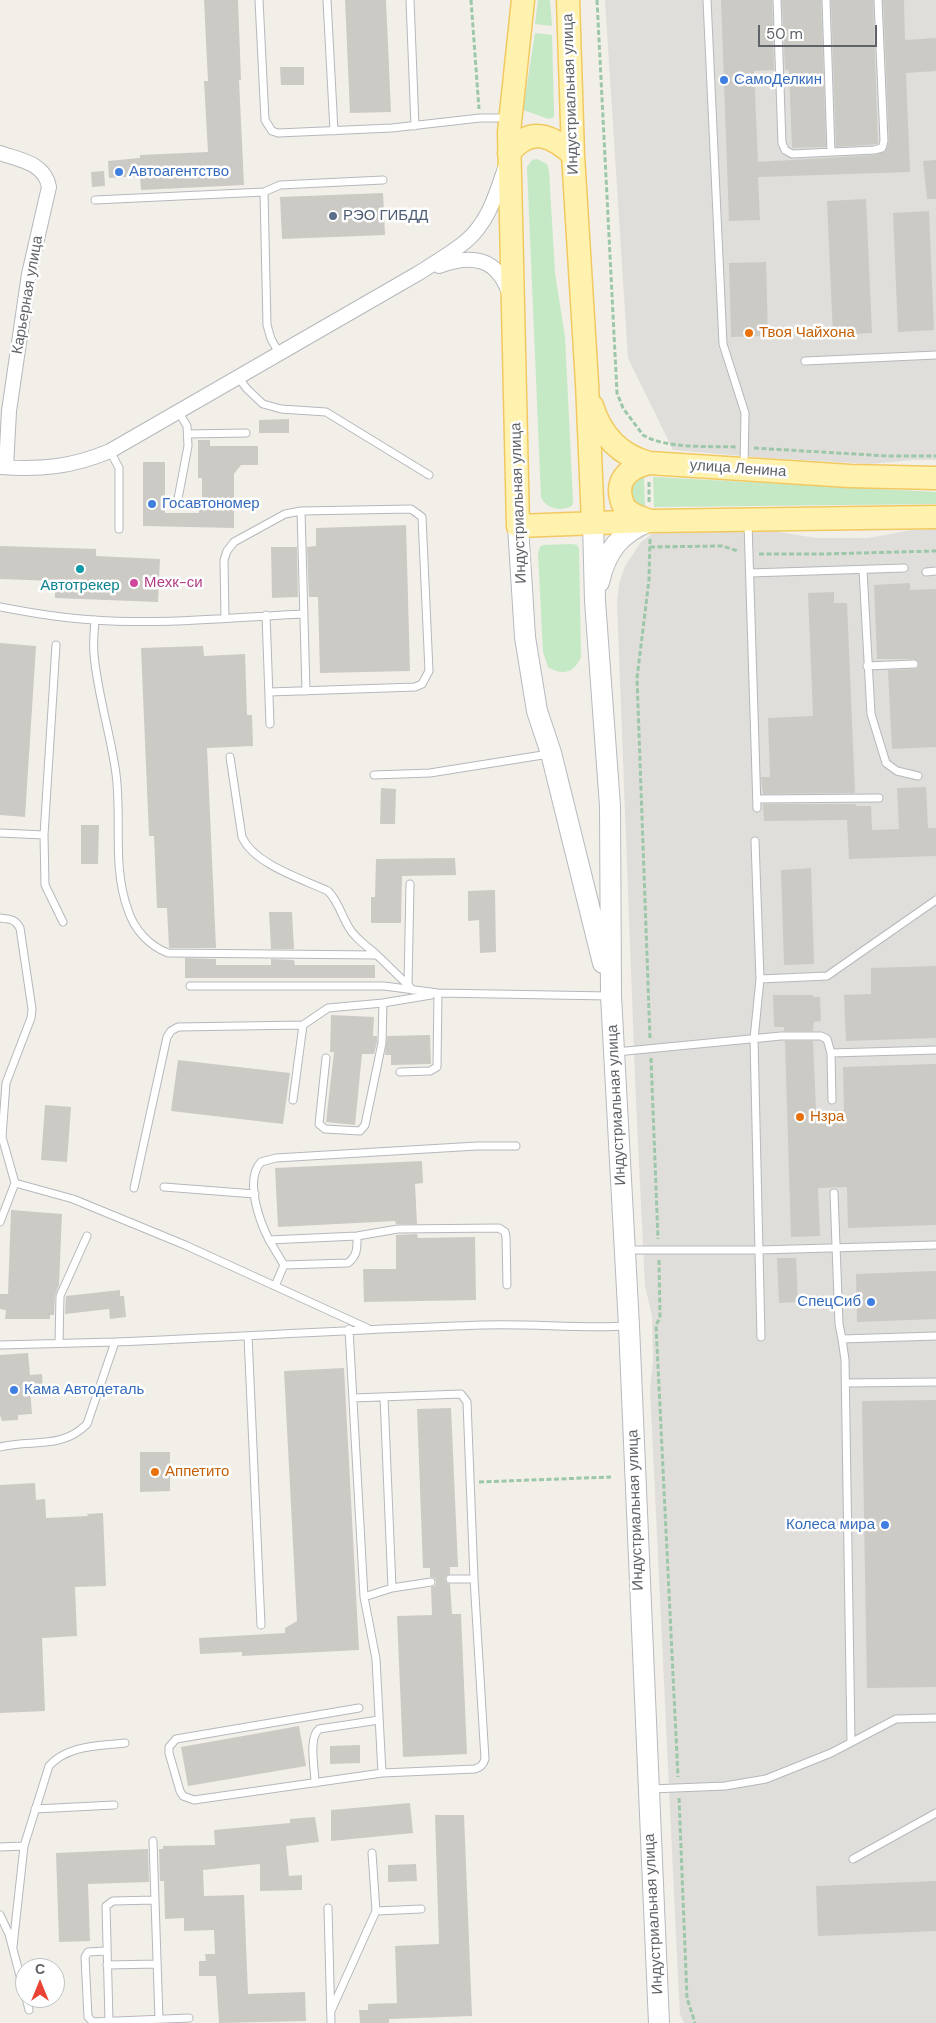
<!DOCTYPE html>
<html>
<head>
<meta charset="utf-8">
<style>
	body { margin:0 }
	#map { position:relative; width:936px; height:2023px; overflow:hidden; background:#f1efe8; font-family:"DM Sans",sans-serif }
	canvas { display:block }
	.north { position:absolute; left:15px; top:1958px; width:50px; height:50px; box-sizing:border-box; background:#fff; border:1px solid #bfc1c3; border-radius:50%; rotate:0deg; font-size:14px; font-weight:700; line-height:20px; text-align:center; color:#5f6368 }
	.north::after { content:''; display:block; margin:auto; width:18px; height:22px; background:#ea4335; clip-path:polygon(50% 0,100% 100%,50% 72%,0 100%) }
	.scale { position:absolute; left:758px; top:25px; width:119px; height:22px; box-sizing:border-box; border:2px solid #5f6368; border-top:0; padding-left:6px; font-size:15px; line-height:18px; white-space:nowrap; color:#5f6368; -webkit-text-stroke:4px #fff; paint-order:stroke }
</style>
</head>
<body>
<div id="map">
<canvas width="936" height="2023"></canvas>
<div class="north">С</div>
<div class="scale">50 m</div>
</div>
<script>
const g = document.querySelector('canvas').getContext('2d');
g.lineJoin = 'round';
function fill(path, color) {
  g.fillStyle = color;
  g.fill(path, 'evenodd');
}
function strokePath(path, color, width, dash) {
  g.strokeStyle = color;
  g.lineWidth = width;
  g.lineCap = dash ? 'butt' : 'round';
  g.setLineDash(dash || []);
  g.stroke(path);
}
function write(font, color, halo, rows, align = 'center') {
  g.font = font + ' "DM Sans",sans-serif';
  g.lineWidth = 5;
  g.setLineDash([]);
  g.textBaseline = 'middle';
  g.strokeStyle = halo;
  g.fillStyle = color;
  for (const [text, x, y, turn = 0] of rows) {
    g.save();
    g.translate(x, y);
    g.rotate((+turn || 0) * Math.PI / 180);
    g.textAlign = isNaN(turn) ? turn : align;
    if (halo) g.strokeText(text, 0, 0);
    g.fillText(text, 0, 0);
    g.restore();
  }
}
fill(new Path2D(`
	M605 0H936V460H914L870 464 766 458 673 450 628 358Z
	M936 529V2023H684L680 2014 679 1998 650 1388 653 1361 652 1316 645 1286 636 1102 617 602 619 584 625 566 641 542 652 534 661 533 773 531 816 538H868L912 530Z`), '#e0deda');
fill(new Path2D(`
	M538 0H550L552 26 535 24Z
	M535 33 552 35 554 113V117L549 119 523 110Z
	M537 159 547 164 549 171 555 273 565 337 573 501 572 506C561 512 546 509 541 497L527 167 532 160Z
	M640 477H644L645 508 633 502 631 485Z
	M653 477 936 492V504L654 507Z
	M572 544 577 545 579 549 581 657C574 673 563 676 548 667L543 652 538 553 540 547 543 545Z`), '#c5e8c5');
fill(new Path2D(`
	M204 0H238L241 80H239L244 185 141 190 140 176 109 178 108 161 140 158V155L208 152 204 81H208Z
	M345 0H386L391 112 350 113Z
	M721 0H772L774 70 754 71 758 162 874 155 886 151 889 141 883 0H904L905 40 936 38V71L906 73 910 172 758 177 760 220 729 221Z
	M782 0H821L826 147 792 148 789 70H785Z
	M831 0H873L878 144 836 147Z
	M280 67H304V85H281Z
	M936 160V199H927L923 161Z
	M104 171 105 186 92 187 91 172Z
	M383 193 385 235 282 239 280 197Z
	M866 199 872 333 833 335 827 201Z
	M929 211 934 330 898 332 893 213Z
	M766 262 768 336 731 337 729 263Z
	M289 419V433H259V420Z
	M198 440H210V446H258V465H241L234 474V528L143 526V462H165V513H199V504H202V478H198Z
	M406 525 410 671 320 673 318 597H309L307 547 316 546V528Z
	M0 546 96 549V556L160 559 158 602 55 598V581L0 579Z
	M271 547H297L298 597 272 598Z
	M910 583V590L936 589V747L892 749 888 670 915 669 918 667 919 663 914 659H877L874 585Z
	M834 592V603H847L855 793 763 794 761 777H770L768 718 813 716 808 593Z
	M0 643 36 646 25 817 0 815Z
	M203 646 204 656 245 654 247 715H252L253 746 207 748 216 948H169L167 908H157L154 836H149L141 648Z
	M926 787 928 828H936V856L849 859 847 820 764 821 763 804H856V806H871L872 830 899 829 897 788Z
	M381 788 396 789 395 824H380Z
	M81 825H99L98 864H81Z
	M455 858 456 875 402 876 401 923H371V897H375L376 859Z
	M811 868 814 964 784 965 781 870Z
	M495 890 496 952 480 953 479 920 468 921V891Z
	M269 912H292L294 949H271Z
	M185 958 216 959V965H271V959L294 960 295 965H375V978H185Z
	M936 966V1038L846 1041 844 995 871 994V968Z
	M773 995H813V997H820L821 1021 814 1022 813 1031H784V1027H774Z
	M331 1015 374 1017 373 1036H377V1042L374 1054H362L355 1125 326 1122 334 1052H330Z
	M430 1035 431 1064 391 1065V1055H385L387 1036Z
	M785 1041H813L816 1111 844 1110 843 1067 936 1064V1225L848 1228 847 1187 818 1188 820 1236 791 1237Z
	M178 1060 290 1073 283 1124 171 1111Z
	M45 1105 71 1107 67 1162 41 1160Z
	M422 1161 423 1183 415 1184 417 1224H396L395 1221 278 1227 275 1168Z
	M11 1210 62 1214 59 1285 55 1296 54 1315H50V1319H5L6 1310 0 1309V1294H8Z
	M417 1234 418 1238 475 1237 476 1300 364 1302 363 1269H396V1235Z
	M777 1258H796L798 1302 779 1303Z
	M936 1271V1319L857 1322 856 1274Z
	M120 1290V1296H124L126 1317 110 1319 109 1309 65 1314 66 1296Z
	M28 1353 30 1375 42 1374 43 1389H30L32 1414 18 1415V1420L2 1421 0 1415V1355Z
	M344 1368 359 1650 242 1656V1652L200 1654 199 1638 285 1633V1628L297 1621 284 1371Z
	M936 1400V1687L867 1688 862 1401Z
	M451 1408 458 1567H450V1574L446 1576 445 1579 447 1583 450 1584 452 1614H461L467 1754 403 1757 397 1616 432 1615 431 1587 435 1586 436 1582 435 1578 430 1577V1568H423L417 1409Z
	M140 1452H170V1491L140 1492Z
	M35 1483 36 1500 45 1499 46 1518 88 1516 87 1514 103 1513 106 1586 75 1587 77 1636 42 1638 45 1711 0 1713V1485Z
	M299 1726 306 1766 188 1786 181 1747Z
	M360 1745V1763L330 1764V1746Z
	M410 1803 413 1833 331 1841V1810Z
	M435 1815H464L472 2016 389 2019V2023H360L359 2010H368V2004L397 2003 395 1946 439 1944Z
	M315 1817 319 1842 286 1846 289 1876 302 1875V1890L260 1891V1864L203 1870 204 1896 244 1895 248 1994 305 1992 306 2021 219 2023 216 1976H199V1961H206L205 1954H215L214 1930 184 1931V1918L165 1919 164 1881H160L159 1849H163V1846L215 1845 214 1830 290 1823V1819Z
	M148 1849 149 1882 88 1884 90 1941 59 1942 56 1853Z
	M416 1864 417 1881 388 1882V1865Z
	M936 1881V1931L818 1936 816 1886Z`), '#cccac5');
const service = new Path2D(`
	M259 0 265 120 272 131 278 133 392 128 480 118H507
	M327 0 334 131
	M410 0 415 126
	M707 0 723 344 745 413 744 466
	M777 0 782 143 785 150 792 154 874 150 882 148 884 141 878 0
	M826 0 831 152
	M264 192 267 325 271 339 279 353
	M95 200 264 192 280 185 383 180
	M805 361 936 355
	M238 377 247 389 263 404 281 409 326 412 429 475
	M188 434 246 433
	M110 451 119 468V529
	M177 504 188 446 187 426 178 411
	M301 511 306 691
	M748 523 757 808
	M863 570 871 714 886 763 897 771 918 776
	M926 572 936 571
	M750 573 904 568
	M0 607C31 613 63 618 94 620 164 625 234 617 304 614
	M266 615 270 724
	M225 618 224 560 227 551 234 542 285 514 301 511 411 509 422 517 429 671 422 684 415 687 269 692
	M95 620C94 632 93 643 94 654 97 693 111 735 116 774 122 819 112 867 128 910 134 929 149 946 168 953L377 955 413 990
	M867 666 914 664
	M230 757 242 837C254 864 302 879 328 891 338 901 341 914 348 926 354 938 367 946 377 955
	M374 775 430 773 549 754
	M757 799 879 798
	M0 833 44 835 45 885 63 922
	M44 835 56 645
	M755 841 760 979
	M0 918C10 919 15 919 20 928L32 1009 31 1018 6 1083 2 1137
	M408 985 410 884
	M190 986H384L438 993 609 996
	M616 1052 781 1036H821L827 1039 831 1053 832 1100
	M831 1053 936 1050
	M326 1058 319 1124 325 1129 360 1131 365 1125 382 1043 383 1003 431 995
	M400 1072 430 1071 437 1067 438 993
	M293 1100 303 1025 328 1008 383 1003
	M0 1136 2 1137 15 1183 0 1222
	M15 1183 73 1199 185 1245 367 1328
	M164 1187 255 1194
	M134 1188 167 1037 171 1031 178 1027 303 1025
	M834 1193 839 1324 842 1339 936 1336
	M269 1240 284 1265 275 1286
	M627 1250H759L936 1245
	M284 1265 348 1263C358 1255 357 1247 357 1236
	M507 1285 506 1237 505 1232 499 1228 398 1229 357 1236 269 1240C260 1222 244 1180 261 1162L276 1158 477 1146H516
	M349 1329 364 1597 376 1659 382 1773
	M248 1336 261 1625
	M761 1337 754 1039 760 979 827 976 936 900
	M842 1339 845 1360 851 1742
	M59 1343 60 1296 87 1236
	M0 1345 115 1342
	M845 1383 936 1382
	M384 1397 392 1588
	M353 1398 461 1394 467 1402 474 1579 485 1759C483 1765 481 1767 475 1769L382 1773 194 1800 183 1796 180 1791 169 1753V1747L176 1739 359 1708
	M0 1447C32 1439 61 1450 87 1424L115 1342C238 1337 360 1329 483 1325 531 1323 579 1329 627 1326
	M450 1579H474
	M364 1597 392 1588 431 1582
	M315 1783C315 1769 308 1738 319 1729L379 1720
	M651 1789 725 1786 766 1779 831 1753 896 1719 936 1718
	M35 1809 114 1805
	M153 1841 159 2019
	M0 1847 24 1846 49 1766C67 1745 99 1746 125 1743
	M853 1859 936 1813
	M328 1908 331 2023
	M376 1911 421 1909
	M0 1915 9 1934 25 1995
	M13 1946 24 1846
	M106 1951 88 1952 85 1957 88 2017 93 2022 189 2018
	M107 1965 157 1964
	M26 1998 29 2010
	M331 2011 376 1911 372 1853
	M109 2021 106 1906 113 1901 155 1900`);
const minor = new Path2D(`
	M0 153C20 160 45 163 49 187L29 274 9 411 6 467
	M439 266C471 254 497 257 509 293
	M0 467C41 470 72 467 110 451L417 274C433 264 450 254 465 242 488 223 496 195 505 168`);
const secondary = new Path2D(`
	M593 523 595 601 610 806 611 996 629 1326 659 2023
	M518 526 525 637 537 711 551 753 603 963
	M599 582C606 551 620 533 650 521`);
const primary = new Path2D(`
	M523 0 509 132 518 526 650 521 936 517
	M568 0 573 155 587 383 593 523
	M509 153C530 126 552 135 573 155
	M592 406C601 435 619 455 649 463L850 476 936 478
	M649 463C631 467 616 478 621 498 622 503 624 508 628 511 634 516 642 518 650 521`);
strokePath(service, '#b5b8bc', 9);
strokePath(minor, '#b5b8bc', 16);
strokePath(secondary, '#b6babf', 22);
strokePath(primary, '#f2c960', 25);
strokePath(new Path2D(`
	M471 0 479 109
	M597 0 617 393 623 408 643 435C666 449 709 446 736 447
	M754 448 888 456H936
	M649 482V503
	M650 539 649 580 637 678 650 1039
	M650 547 722 546 738 551
	M759 554H823L936 551
	M651 1058 658 1239
	M659 1260 660 1318 656 1325 678 1777
	M479 1482 611 1477
	M679 1798 687 1998 695 2023`), '#9cc7a9', 3, [5, 2.5]);
strokePath(service, '#fff', 7);
strokePath(minor, '#fff', 14);
strokePath(secondary, '#fff', 20);
strokePath(primary, '#fff2af', 22);
for (const [x, y, r, color] of [
	[724,80,5,"#3f7fe0"],
	[119,172,5,"#3f7fe0"],
	[333,216,5,"#5c6f8a"],
	[749,333,5,"#e8710a"],
	[152,504,5,"#3f7fe0"],
	[80,569,5,"#0f9aa8"],
	[134,583,5,"#d1479c"],
	[800,1117,5,"#e8710a"],
	[871,1302,5,"#3f7fe0"],
	[14,1390,5,"#3f7fe0"],
	[155,1472,5,"#e8710a"],
	[885,1525,5,"#3f7fe0"]
]) {
  const dot = new Path2D();
  dot.arc(x, y, r, 0, 2 * Math.PI);
  g.fillStyle = color;
  g.fill(dot);
  strokePath(dot, '#fff', 2);
}
write('15px', '#366cbe', '#fff', [
	["СамоДелкин",734,80],
	["Автоагентство",129,172],
	["Госавтономер",162,504],
	["СпецСиб",861,1302,"right"],
	["Кама Автодеталь",24,1390],
	["Колеса мира",875,1525,"right"]
], 'left');
write('15px', '#5f6368', '#fff', [
	["Индустриальная улица",571,94,-92],
	["Карьерная улица",28,295,-80],
	["улица Ленина",738,469,4],
	["Индустриальная улица",519,503,-92],
	["Индустриальная улица",617,1105,-93],
	["Индустриальная улица",636,1510,-92],
	["Индустриальная улица",654,1914,-93]
]);
write('15px', '#4e5e75', '#fff', [
	["РЭО ГИБДД",343,216]
], 'left');
write('15px', '#c56008', '#fff', [
	["Твоя Чайхона",759,333],
	["Нзра",810,1117],
	["Аппетито",165,1472]
], 'left');
write('15px', '#b23c85', '#fff', [
	["Мехк-си",144,583]
], 'left');
write('15px', '#0d838f', '#fff', [
	["Автотрекер",80,586]
]);
</script>
</body>
</html>
